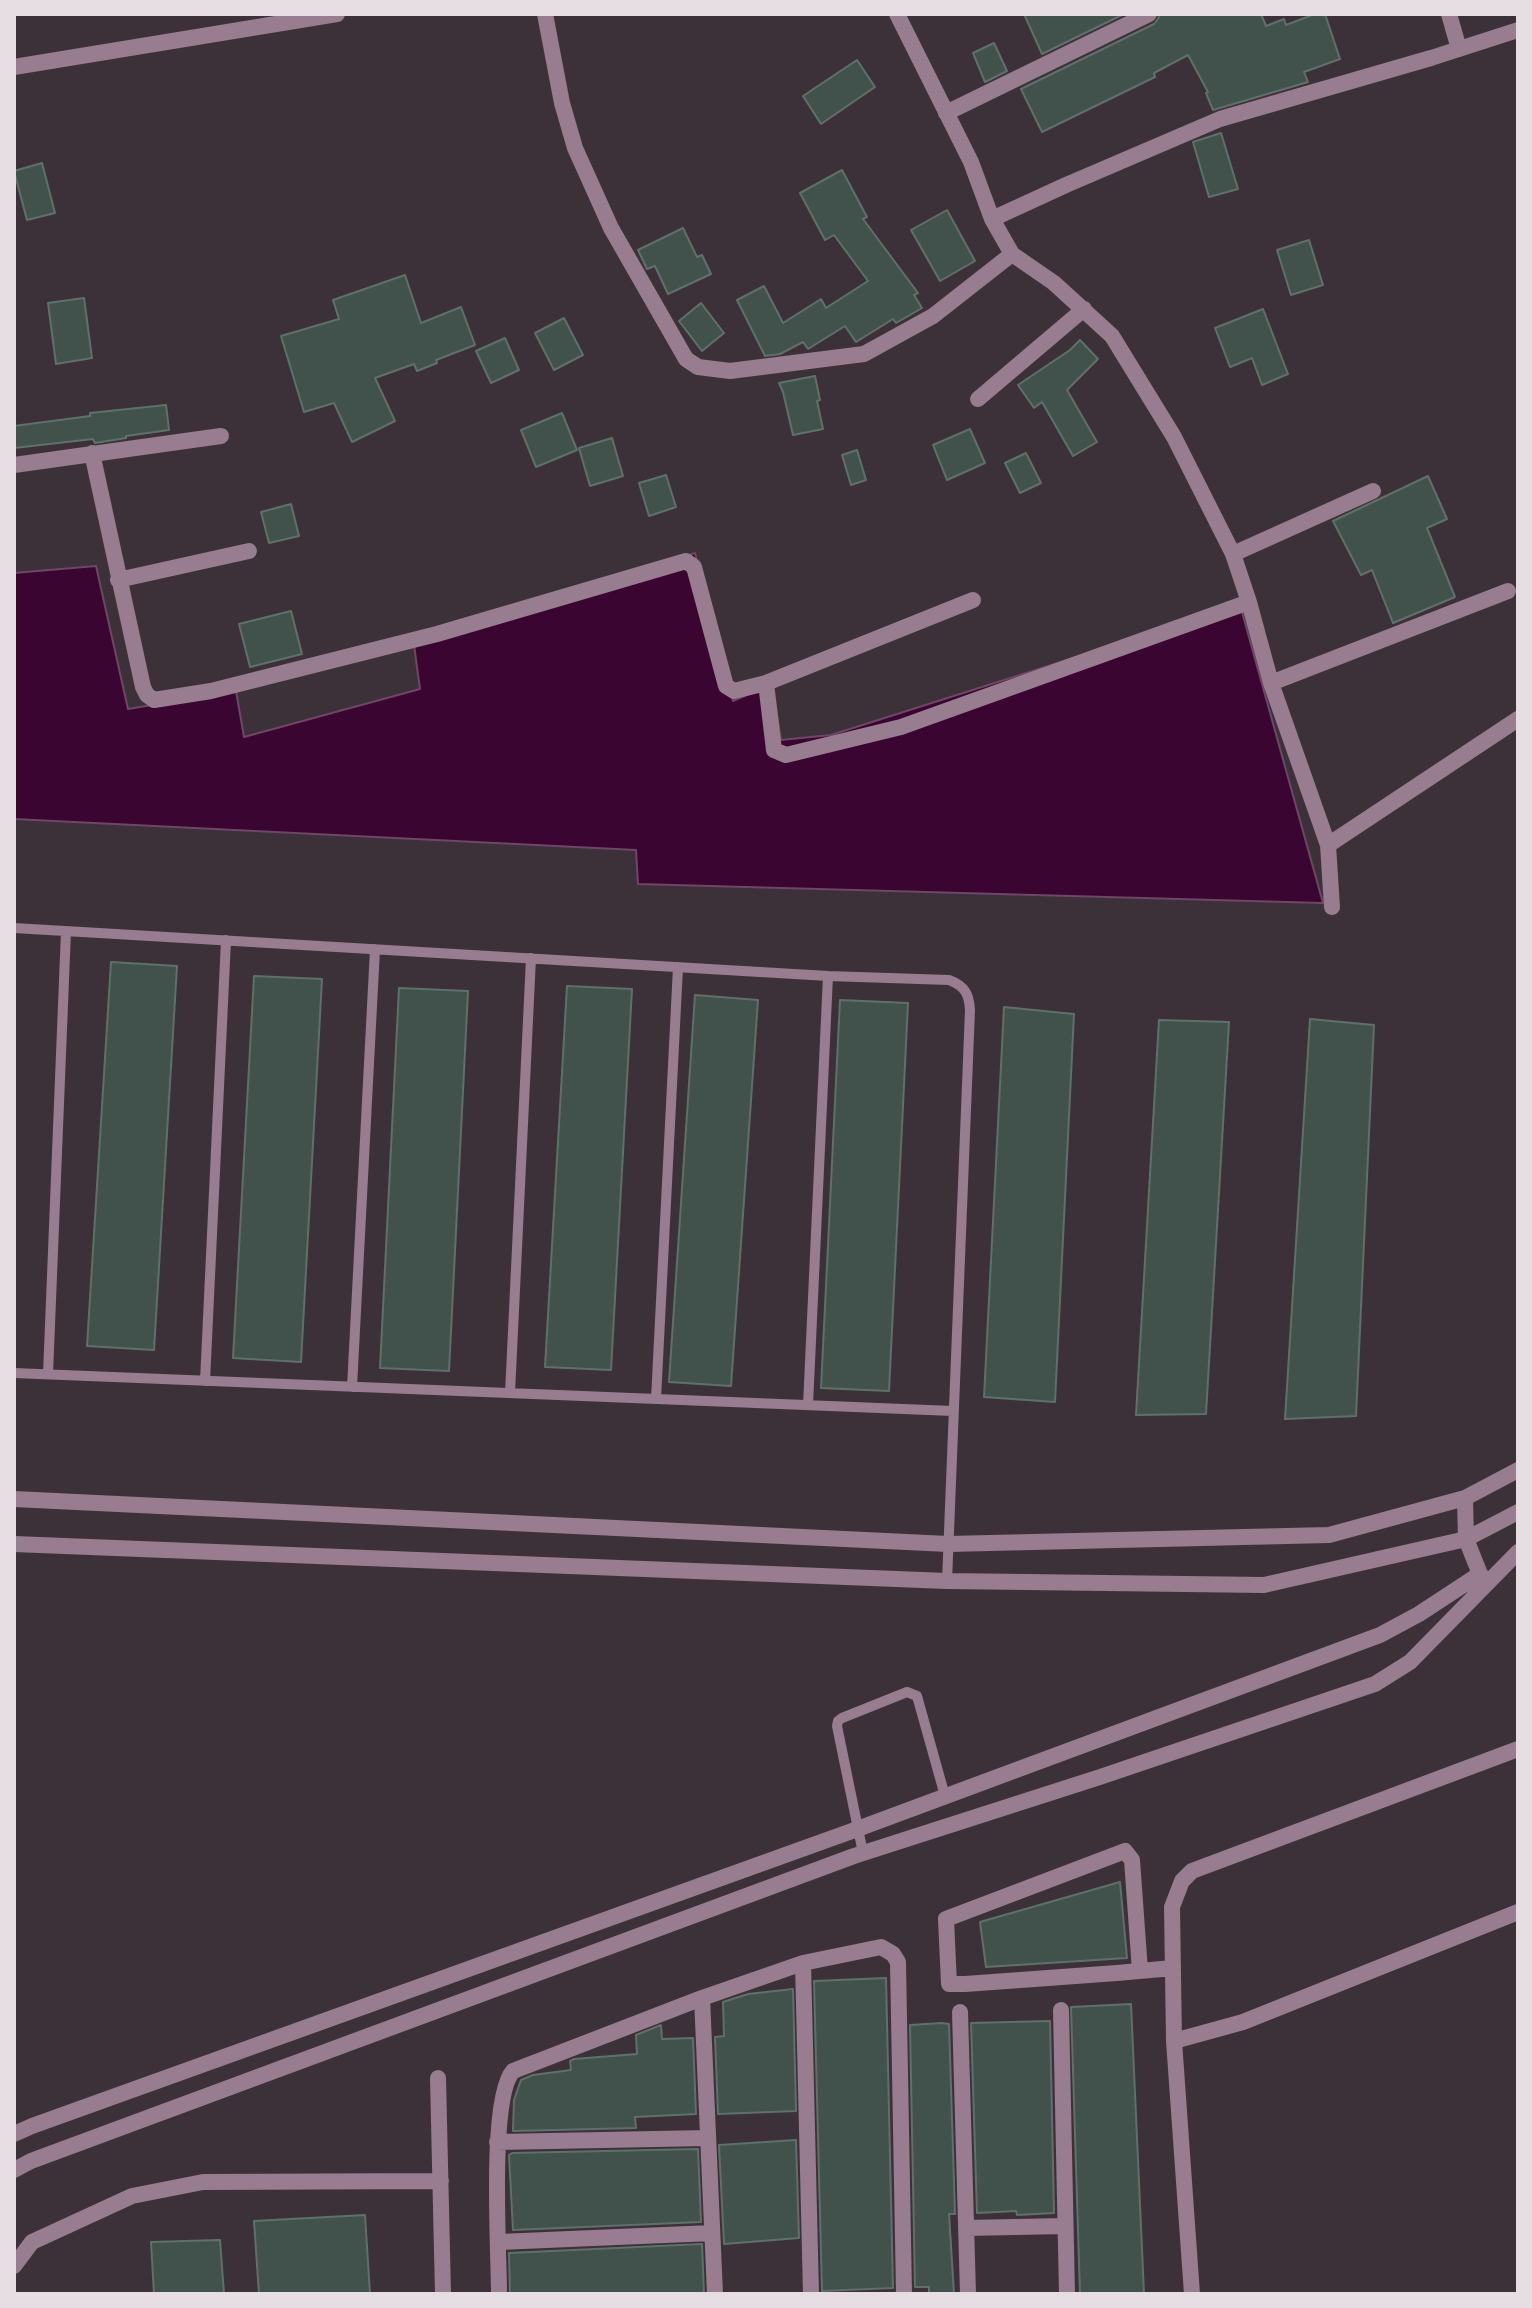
<!DOCTYPE html>
<html>
<head>
<meta charset="utf-8">
<style>
	body { margin:0 }
	#map { position:relative; width:1532px; height:2308px; overflow:hidden; background:#3d3139; font-family:Barlow,sans-serif }
	canvas { display:block }
	.frame { position:absolute; inset:0; border:16px solid #e6dee3; pointer-events:none }
</style>
</head>
<body>
<div id="map">
<canvas width="1532" height="2308"></canvas>
<div class="frame"></div>
</div>
<script>
const g = document.querySelector('canvas').getContext('2d');
g.lineJoin = 'round';
function fill(path, color) {
  g.fillStyle = color;
  g.fill(path, 'evenodd');
}
function strokePath(path, color, width, dash) {
  g.strokeStyle = color;
  g.lineWidth = width;
  g.lineCap = dash ? 'butt' : 'round';
  g.setLineDash(dash || []);
  g.stroke(path);
}
const water = new Path2D(`
	M695 553 733 701 772 684 781 740 831 735 1240 605 1323 903 638 884 636 850 14 819V573L96 566 128 709 236 691 244 737 420 689 414 645Z`);
fill(water, '#3a0530');
strokePath(water, '#6e4666', 2);
const building = new Path2D(`
	M1024 14H1124L1042 54Z
	M1160 14H1261L1266 26 1284 19 1286 25 1315 14H1325L1340 59 1304 72 1308 82 1213 110 1206 93 1208 92 1188 55 1154 73 1155 77 1042 132 1021 89 1154 24 1158 19Z
	M994 43 1007 71 985 82 973 53Z
	M857 60 875 87 821 124 803 96Z
	M1221 133 1238 189 1209 197 1193 142Z
	M42 163 55 213 27 220 14 171Z
	M842 170 867 217 863 219 918 293 914 295 922 308 896 323 893 319 856 342 845 326 808 349 803 342 780 354 765 356 737 300 764 286 783 323 821 299 826 308 868 281 834 235 825 240 800 193Z
	M947 210 975 261 940 281 911 230Z
	M683 228 697 257 702 255 711 274 668 294 655 266 647 269 638 250Z
	M1309 240 1323 285 1291 295 1277 250Z
	M405 275 421 323 461 307 475 345 436 360 437 363 417 371 414 364 375 378 395 421 352 442 334 403 304 412 281 336 339 319 333 300Z
	M84 298 92 358 56 364 48 303Z
	M701 303 724 333 702 351 679 321Z
	M1263 309 1288 374 1262 385 1252 358 1230 367 1215 328Z
	M564 318 583 355 554 370 535 333Z
	M505 338 519 370 491 383 476 351Z
	M1080 340 1098 359 1067 390 1097 442 1073 456 1042 402 1034 408 1018 385 1070 350Z
	M815 376 820 400 817 401 823 429 793 435 783 392 779 383Z
	M166 405 169 430 126 436V438L95 443 93 439 14 448V426L90 416V413Z
	M562 413 577 450 536 467 521 430Z
	M970 429 985 463 947 480 933 445Z
	M612 438 623 476 590 486 579 448Z
	M857 450 866 480 851 485 842 455Z
	M1026 453 1041 483 1020 493 1005 463Z
	M666 475 676 507 649 516 639 483Z
	M1428 476 1447 519 1427 528 1455 597 1393 623 1372 570 1361 575 1333 521Z
	M291 504 299 536 269 543 261 512Z
	M291 611 302 654 250 667 239 624Z
	M111 962 177 966 154 1350 87 1346Z
	M254 976 322 979 301 1362 233 1358Z
	M567 986 632 989 611 1370 545 1367Z
	M399 988 468 991 449 1371 380 1368Z
	M695 995 758 1000 731 1386 669 1382Z
	M840 1000 908 1003 889 1391 821 1388Z
	M1004 1007 1074 1014 1055 1402 984 1397Z
	M1310 1019 1374 1025 1356 1416 1285 1419Z
	M1159 1020 1229 1022 1206 1414 1136 1415Z
	M1120 1882 1127 1958 986 1967 980 1922Z
	M886 1978 893 2288 822 2291 814 1981Z
	M793 1989 796 2111 718 2114 715 2037 724 2036 723 2002 748 1994Z
	M1131 2004 1144 2294H1080L1071 2007Z
	M1050 2021 1054 2213 1017 2215 1016 2211 977 2213 971 2023Z
	M942 2023 949 2024 955 2214H949L954 2294H929V2287H915L910 2025Z
	M661 2025 662 2039 693 2038 696 2114 635 2117 636 2128 513 2131 514 2100 521 2080 533 2075 571 2070 570 2061 574 2059 637 2054 636 2035Z
	M796 2140 799 2238 724 2244 719 2145Z
	M698 2149 701 2222 513 2230 509 2155 512 2153Z
	M365 2215 370 2294H259L254 2221Z
	M220 2240 224 2294H154L151 2242Z
	M702 2244 704 2294H510L509 2253Z`);
fill(building, '#41514c');
strokePath(building, '#5f706a', 2);
strokePath(new Path2D(`
	M14 928 828 976 949 980C965 986 969 994 970 1010L947 1581
	M14 1373 953 1411
	M48 1374 66 931
	M205 1381 226 940
	M352 1387 375 949
	M510 1393 531 958
	M656 1399 678 967
	M808 1405 828 976
	M863 1853 837 1726 838 1721 842 1718 907 1692 917 1696 945 1796`), '#987c8f', 10);
strokePath(new Path2D(`
	M545 14 562 103 575 148 611 228 686 359 698 367 730 371 864 354 933 316 1012 254
	M897 14 971 162 992 219 1012 254 1054 283 1112 336 1174 437 1233 554 1249 602 1271 683 1328 845 1332 907
	M1449 14 1459 49
	M14 67 337 14
	M946 113 1149 14
	M992 219 1066 185 1220 119 1431 58 1518 30
	M978 399 1084 309
	M92 453 143 687 147 695 154 700 211 691 437 634 686 561 694 567 726 686 734 691 766 683 973 600
	M14 465 221 436
	M1233 554 1373 491
	M118 580 249 551
	M766 683 774 750 786 755 901 727 1249 602
	M1271 683 1508 591
	M1328 845 1518 719
	M1465 1498 1466 1539 1480 1574 1486 1581
	M14 1499 948 1544 1329 1535 1465 1498 1518 1470
	M14 1544 947 1581 1264 1585 1466 1539 1518 1512
	M803 1963 811 2294
	M1140 1971 1132 1860 1125 1851 946 1919 949 1984H965L1117 1973 1173 1968
	M702 1998 715 2294
	M1061 2010 1067 2294
	M960 2012 968 2294
	M1174 2041 1243 2022 1518 1912
	M438 2078 443 2294
	M14 2134 32 2126 852 1831 1380 1635 1419 1614 1480 1574
	M497 2142 708 2138
	M14 2170 31 2161 854 1856 1100 1777 1375 1684 1410 1662 1518 1552
	M966 2228 1065 2226
	M499 2242 712 2233
	M14 2266 32 2242 132 2196 203 2182 441 2181
	M499 2294C499 2251 489 2098 513 2071L702 1998 803 1963 881 1947 893 1954 898 1962 904 2294
	M1192 2294 1174 2041 1172 1907 1182 1881 1192 1871 1518 1749`), '#987c8f', 16);
</script>
</body>
</html>
